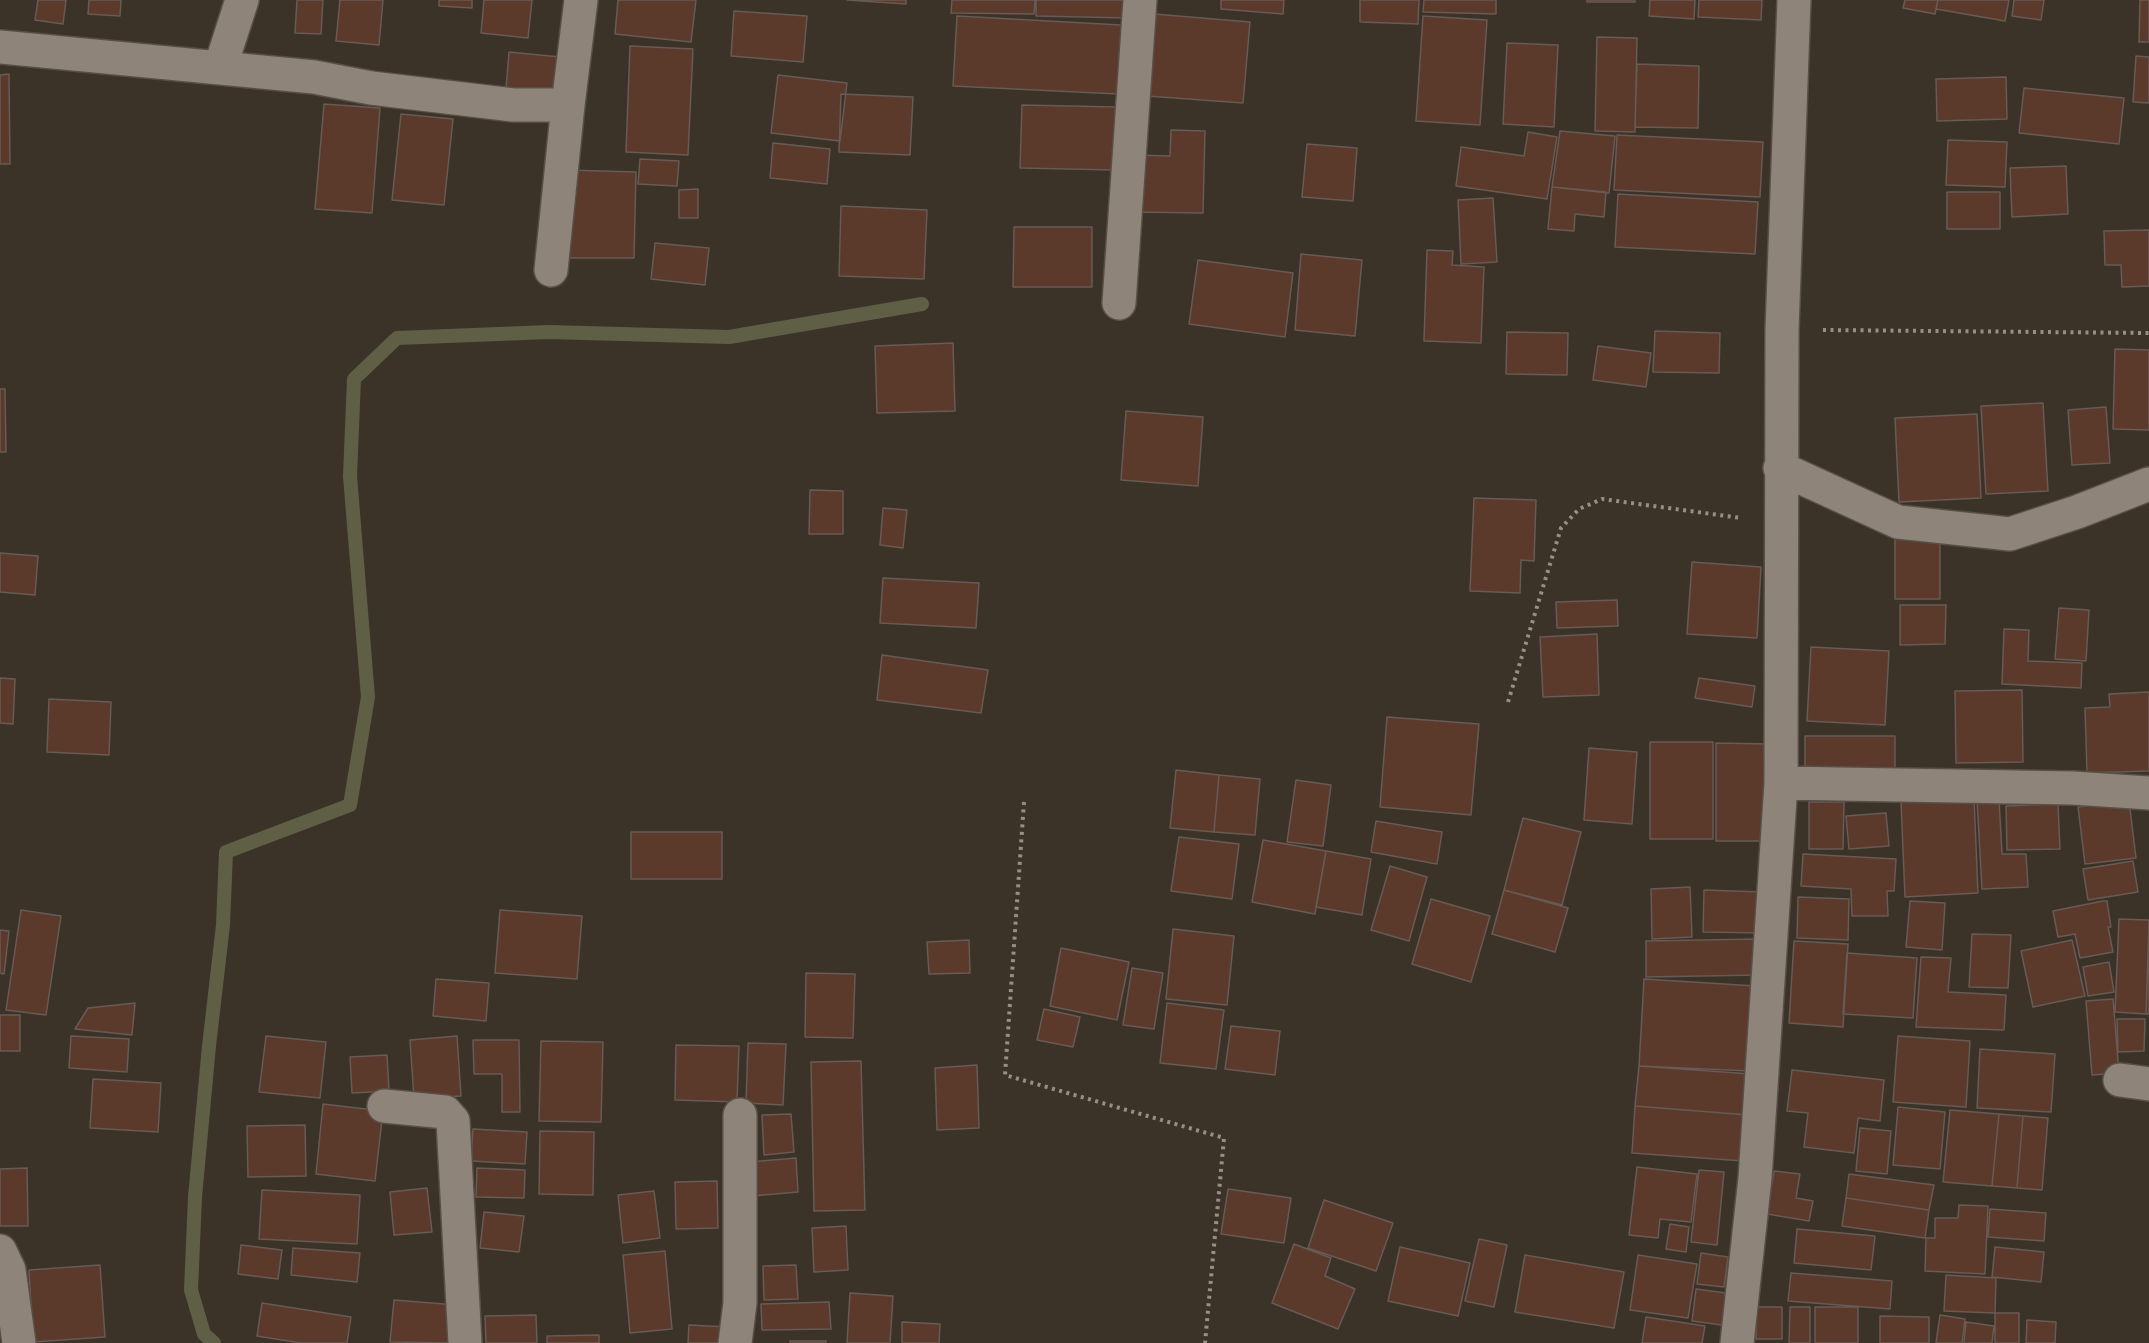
<!DOCTYPE html>
<html>
<head>
<meta charset="utf-8">
<style>
	body { margin:0 }
	canvas { display:block; background:#3b3228 }
</style>
</head>
<body>
<canvas width="2149" height="1343"></canvas>
<script>
const g = document.querySelector('canvas').getContext('2d');
g.lineJoin = 'round';
function strokePath(path, color, width, dash) {
  g.strokeStyle = color;
  g.lineWidth = width;
  g.lineCap = dash ? 'butt' : 'round';
  g.setLineDash(dash || []);
  g.stroke(path);
}
function fill(path, color) {
  g.fillStyle = color;
  g.fill(path, 'evenodd');
}
strokePath(new Path2D(`
	M214 1343 204 1334 191 1290 195 1197 209 1046 223 925 226 852 350 805 368 697 350 476 354 379 397 338 549 332 729 337 922 304`), '#5e5f45', 14);
const building = new Path2D(`
	M38 0H66L63 24 35 20Z
	M89 0H121L120 16 88 14Z
	M297 0H323L321 34 295 33Z
	M340 0H383L379 45 336 41Z
	M439 0H472V8L439 6Z
	M484 0H532L528 38 481 33Z
	M618 0H696L691 42 615 34Z
	M847 0H906V4Z
	M952 0H1035L1034 14 951 13Z
	M1036 0H1127V18L1036 16Z
	M1221 0H1284L1283 14 1221 9Z
	M1360 0H1419L1418 24 1360 22Z
	M1424 0H1496V14L1423 12Z
	M1587 0H1635V2H1587Z
	M1650 0H1695L1694 19 1649 16Z
	M1699 0H1762L1761 20 1698 17Z
	M1905 0H1938L1935 14 1903 8Z
	M1938 0H2009L2005 21 1936 9Z
	M2014 0H2044L2041 20 2012 16Z
	M2140 0H2149V42H2139Z
	M734 11 807 16 803 62 731 56Z
	M1154 14 1250 22 1243 103 1147 96Z
	M957 16 1121 25 1118 94 953 86Z
	M1423 16 1487 20 1480 125 1416 121Z
	M1597 37 1637 38 1635 132 1595 131Z
	M1507 43 1558 45 1554 127 1503 124Z
	M630 46 693 49 688 155 626 152Z
	M509 52 560 57 556 94 506 89Z
	M2136 56 2149 57V103L2133 102Z
	M1637 64 1699 66 1698 128 1635 127Z
	M9 74 10 164H0V75Z
	M778 75 847 83 840 141 771 133Z
	M2006 77 2007 119 1937 121 1936 79Z
	M2024 88 2124 98 2119 144 2019 133Z
	M841 94 913 97 910 155 839 152Z
	M324 104 380 108 372 213 315 209Z
	M1022 105 1117 107 1115 170 1020 168Z
	M401 114 453 119 444 205 392 200Z
	M1171 130 1205 131 1203 213 1131 212 1133 155 1170 156Z
	M1560 131 1615 136 1609 193 1552 187Z
	M1528 132 1557 137 1547 199 1456 186 1461 147 1524 156Z
	M1617 135 1763 142 1760 197 1614 190Z
	M1948 140 2007 142 2005 187 1946 185Z
	M773 143 830 149 827 184 770 178Z
	M1307 144 1357 148 1353 201 1302 197Z
	M640 159 679 161 677 186 638 184Z
	M2066 166 2068 214 2012 217 2010 168Z
	M567 170 636 172 634 258H565Z
	M1552 187 1606 192 1604 217 1575 214 1574 231 1548 229Z
	M698 189V218H679V190Z
	M1947 192H2000V229H1947Z
	M1618 194 1758 202 1755 254 1615 247Z
	M1493 198 1497 262 1461 264 1458 200Z
	M841 206 927 210 924 279 839 276Z
	M1014 227H1092V287H1013Z
	M2149 230V286L2122 287 2121 265H2105L2104 231Z
	M655 243 709 248 705 285 651 279Z
	M1427 250 1453 251 1452 265 1484 267 1481 343 1424 341Z
	M1301 254 1362 260 1355 336 1295 330Z
	M1198 260 1293 273 1285 337 1189 324Z
	M1655 331 1720 333 1719 373 1653 372Z
	M1507 332 1568 333 1567 375 1506 374Z
	M953 343 955 411 877 413 875 346Z
	M1598 346 1651 353 1646 387 1593 380Z
	M2115 349 2149 350V430L2113 429Z
	M0 389H5L6 452H0Z
	M2043 403 2048 491 1986 494 1981 406Z
	M2106 407 2110 463 2072 465 2068 410Z
	M1126 411 1203 417 1198 486 1121 480Z
	M1977 414 1981 498 1899 502 1895 418Z
	M810 490 843 491V534H809Z
	M1474 498 1536 500 1534 561 1521 560 1520 593 1470 591Z
	M883 508 907 510 903 548 880 545Z
	M1895 538H1940V599H1895Z
	M0 553 38 556 35 595 0 592Z
	M1692 562 1761 567 1757 638 1687 634Z
	M883 578 979 583 976 628 880 623Z
	M1617 600 1618 626 1557 628 1556 602Z
	M1900 605H1946L1945 644 1900 645Z
	M2059 608 2089 610 2086 661 2055 659Z
	M2004 629 2029 630 2028 661 2082 663 2081 688 2002 684Z
	M1597 634 1599 695 1543 697 1540 637Z
	M1811 647 1889 651 1885 725 1807 721Z
	M882 655 988 670 981 713 877 700Z
	M0 678 15 679 13 724 0 723Z
	M1699 678 1755 686 1752 707 1695 698Z
	M2022 690 2023 762 1956 763 1955 691Z
	M2149 692V771L2087 773 2085 708 2110 707 2109 694Z
	M49 699 111 702 109 755 47 752Z
	M1387 717 1479 724 1471 815 1380 807Z
	M1805 736H1895V773L1805 772Z
	M1650 742H1713V839H1650Z
	M1716 743 1769 744V841H1716Z
	M1589 748 1637 752 1632 824 1584 820Z
	M1176 770 1219 775 1214 832 1170 828Z
	M1219 775 1260 779 1255 835 1214 832Z
	M1296 780 1331 785 1323 846 1287 842Z
	M1974 798 1978 893 1905 897 1901 802Z
	M1999 799 2002 854H2026L2028 887 1982 889 1977 800Z
	M2129 801 2136 858 2085 864 2078 807Z
	M1809 802H1844L1843 849H1809Z
	M2058 804 2060 849 2007 850 2006 806Z
	M1886 813 1889 846 1849 849 1846 816Z
	M1523 818 1581 832 1562 905 1504 890Z
	M1376 821 1442 832 1437 864 1371 852Z
	M631 832H722V879H631Z
	M1179 837 1239 844 1232 899 1171 891Z
	M1263 840 1326 851 1315 914 1252 902Z
	M1326 851 1371 859 1362 915 1316 907Z
	M1803 854 1896 859 1894 891H1887L1888 916H1852L1851 889 1801 886Z
	M2133 861 2138 892 2088 900 2083 869Z
	M1390 866 1427 877 1409 941 1371 930Z
	M1690 887 1692 937 1652 939 1651 889Z
	M1504 890 1568 908 1555 952 1492 934Z
	M1704 890 1764 892 1763 933 1703 932Z
	M1798 897 1849 899 1848 940 1797 938Z
	M1431 899 1490 916 1471 982 1412 964Z
	M1910 901 1945 903 1942 950 1906 947Z
	M2103 901H2107L2111 927H2108L2113 952 2080 958 2075 934 2058 937 2053 911Z
	M21 910 61 916 46 1015 6 1010Z
	M500 910 582 916 577 979 495 973Z
	M2119 919 2149 920 2146 1014 2115 1012Z
	M1173 929 1234 936 1227 1005 1166 999Z
	M0 930 9 931 4 974 0 973Z
	M2149 931V1014H2146Z
	M1972 934 2011 935 2008 988 1969 987Z
	M1758 939 1759 975 1646 977V941Z
	M969 940 970 973 929 974 927 942Z
	M2072 940 2085 996 2033 1007 2021 951Z
	M1794 941 1848 944 1843 1027 1789 1023Z
	M1061 948 1129 962 1117 1020 1050 1006Z
	M1847 953 1917 958 1913 1018 1843 1014Z
	M1921 957 1951 958 1948 992 2006 995 2004 1030 1916 1027Z
	M2109 962 2114 992 2088 996 2083 967Z
	M1132 968 1163 973 1154 1029 1123 1025Z
	M806 973 855 974 853 1038 805 1037Z
	M436 979 489 983 486 1021 433 1016Z
	M1644 979 1756 986 1750 1071 1639 1066Z
	M2113 999 2119 1073 2092 1075 2086 1001Z
	M135 1003 132 1035 75 1029 88 1008Z
	M1167 1003 1224 1010 1216 1069 1160 1063Z
	M1044 1009 1080 1017 1073 1047 1037 1040Z
	M0 1015H20V1051H0Z
	M2117 1019H2145L2144 1051 2118 1052Z
	M1231 1026 1280 1031 1275 1075 1225 1069Z
	M71 1036 129 1039 127 1072 69 1068Z
	M266 1036 326 1042 320 1098 259 1092Z
	M457 1036 461 1096 414 1099 410 1040Z
	M1898 1036 1970 1041 1966 1107 1893 1102Z
	M473 1040H519L520 1112H502V1074H474Z
	M541 1041 603 1042 601 1122 539 1121Z
	M748 1043 786 1044 783 1105 746 1103Z
	M676 1045 739 1046 737 1102 675 1100Z
	M1980 1049 2055 1054 2051 1112 1977 1108Z
	M387 1055 389 1091 352 1093 350 1057Z
	M861 1061 865 1210 814 1211 811 1062Z
	M977 1065 979 1128 937 1130 935 1068Z
	M1639 1066 1751 1074 1748 1115 1635 1106Z
	M1792 1070 1884 1080 1880 1121 1858 1118 1854 1153 1804 1147 1808 1113 1787 1111Z
	M93 1079 161 1083 158 1132 90 1128Z
	M323 1104 383 1111 375 1181 316 1174Z
	M1635 1106 1748 1115 1744 1161 1632 1153Z
	M1898 1107 1945 1112 1940 1169 1893 1165Z
	M1950 1110 1999 1114 1992 1186 1943 1182Z
	M791 1114 794 1152 764 1155 762 1115Z
	M1999 1114 2023 1116 2017 1188 1992 1186Z
	M2023 1116 2048 1118 2042 1190 2017 1188Z
	M305 1125 306 1176 248 1177 247 1126Z
	M1860 1128 1891 1131 1887 1174 1856 1171Z
	M473 1129 527 1132 525 1164 471 1161Z
	M540 1131 594 1132 593 1195 539 1194Z
	M796 1158 798 1192 752 1196 749 1162Z
	M1637 1167 1697 1174 1691 1222 1660 1219 1658 1238 1629 1235Z
	M27 1168 28 1226H0V1169Z
	M477 1168 525 1170 524 1198 476 1197Z
	M1699 1170 1724 1172 1717 1245 1691 1242Z
	M1774 1171 1800 1174 1796 1198 1813 1201 1809 1221 1767 1214Z
	M1849 1174 1934 1185 1929 1210 1846 1198Z
	M717 1181 718 1228 676 1229 675 1182Z
	M427 1188 432 1232 394 1235 390 1192Z
	M1228 1189 1291 1198 1284 1243 1221 1234Z
	M262 1190 360 1195 357 1244 259 1239Z
	M654 1191 660 1238 623 1243 618 1195Z
	M1846 1198 1929 1210 1925 1238 1842 1226Z
	M1324 1200 1393 1223 1376 1271 1308 1248Z
	M1959 1205 1988 1206 1985 1274 1925 1271 1926 1238H1935V1218H1958Z
	M1990 1209 2046 1213 2044 1241 1988 1237Z
	M484 1212 524 1216 519 1252 480 1248Z
	M1670 1224 1689 1227 1686 1252 1666 1249Z
	M846 1226 848 1270 814 1272 812 1228Z
	M1797 1229 1875 1236 1871 1270 1794 1263Z
	M1479 1239 1507 1245 1494 1307 1465 1301Z
	M1294 1244 1331 1258 1325 1276 1355 1289 1338 1329 1272 1303Z
	M241 1245 282 1250 278 1279 238 1274Z
	M1400 1247 1470 1263 1458 1316 1388 1301Z
	M1995 1247 2044 1252 2041 1282 1992 1277Z
	M293 1248 360 1253 357 1282 291 1275Z
	M665 1251 672 1329 630 1333 623 1255Z
	M1701 1253 1728 1257 1724 1287 1697 1284Z
	M1525 1255 1624 1272 1614 1328 1515 1312Z
	M1638 1255 1697 1264 1688 1318 1630 1310Z
	M100 1265 105 1337 33 1342 29 1270Z
	M796 1265 798 1299 764 1300 763 1266Z
	M1791 1273 1892 1281 1890 1309 1788 1301Z
	M1946 1275 1996 1278 1995 1313 1944 1311Z
	M1696 1289 1726 1293 1722 1325 1692 1321Z
	M850 1293 893 1296 890 1343H847Z
	M394 1300 457 1305 454 1343 390 1342Z
	M829 1302 831 1329 762 1330 761 1304Z
	M262 1303 351 1317 347 1343H301L257 1336Z
	M1756 1307H1782V1339H1756Z
	M1790 1307H1810V1343H1789Z
	M1815 1307H1858V1343H1815Z
	M1995 1313H2019V1343H1995Z
	M536 1315 537 1343H486L485 1316Z
	M1940 1315 1965 1319 1962 1343H1936Z
	M1880 1316 1929 1317V1343H1880Z
	M1646 1317 1705 1326 1702 1343H1642Z
	M2027 1320 2056 1322 2055 1343H2026Z
	M902 1322 940 1324 939 1343H902Z
	M1966 1322 1994 1326 1992 1343H1964Z
	M689 1325 727 1327 726 1343H688Z
	M599 1335V1343H547V1336Z
	M790 1341H826V1343H790Z`);
fill(building, '#5b3a2b');
strokePath(building, '#685a54', 1.5);
const minor = new Path2D(`
	M0 47 314 77 371 88 513 105H568
	M220 68 242 0
	M551 270 568 105 581 0
	M1119 303 1140 0
	M1780 468 1898 522 2010 534 2077 512 2149 484
	M1781 783 2073 788 2149 793
	M2120 1080 2149 1084
	M384 1106 445 1112 453 1121 465 1343
	M0 1251 9 1270 19 1343
	M735 1343 740 1303V1115
	M1737 1343 1755 1178 1781 783 1782 330 1794 0`);
strokePath(minor, '#585048', 36);
strokePath(new Path2D(`
	M1823 330 2149 333
	M1508 702 1561 528 1579 509 1602 499 1741 518
	M1024 802 1005 1075 1224 1138 1205 1343`), '#978f87', 4, [3, 4.5]);
strokePath(minor, '#8e8479', 33);
</script>
</body>
</html>
